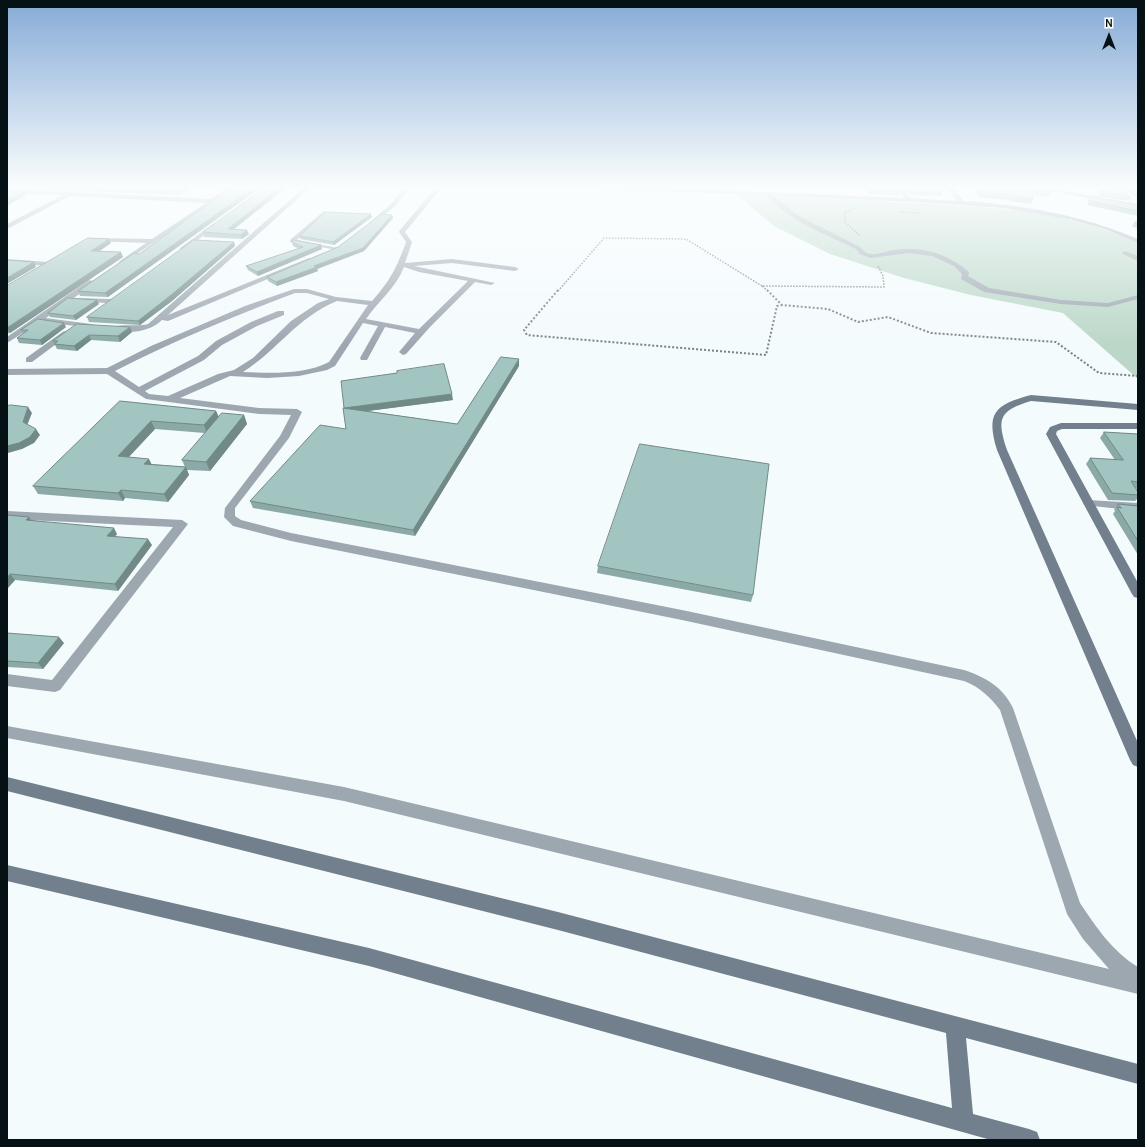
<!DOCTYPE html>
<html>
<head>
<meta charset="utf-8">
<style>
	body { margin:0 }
	#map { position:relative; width:1145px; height:1147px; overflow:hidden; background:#f4fbfd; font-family:Karla,sans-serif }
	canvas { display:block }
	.frame { position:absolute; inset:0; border:8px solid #051114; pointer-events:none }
	.north { position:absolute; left:1089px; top:16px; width:40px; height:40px; -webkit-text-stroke:3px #fff; paint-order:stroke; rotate:0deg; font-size:11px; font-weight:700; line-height:16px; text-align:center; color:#051114 }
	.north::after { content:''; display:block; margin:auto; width:14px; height:18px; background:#051114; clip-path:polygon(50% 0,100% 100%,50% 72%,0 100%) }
</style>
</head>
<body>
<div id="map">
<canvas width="1145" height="1147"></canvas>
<div class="frame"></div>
<div class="north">N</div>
</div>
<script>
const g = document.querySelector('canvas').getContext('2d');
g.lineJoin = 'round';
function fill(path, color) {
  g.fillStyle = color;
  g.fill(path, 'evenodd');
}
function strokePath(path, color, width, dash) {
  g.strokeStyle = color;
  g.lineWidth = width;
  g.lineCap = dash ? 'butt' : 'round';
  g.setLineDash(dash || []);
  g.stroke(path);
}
fill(new Path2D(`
	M733 192C793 196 852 199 912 203 988 207 1068 209 1138 243V379L1063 313 971 295 904 278 830 254 774 226Z`), '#bad7c7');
strokePath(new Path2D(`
	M855 208 845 212V222L860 236
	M900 212 921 213
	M558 291 604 238 686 239 762 286
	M768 291 762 286 884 287 883 276 878 266`), '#778183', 1.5, [1.5, 1.5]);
strokePath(new Path2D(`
	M558 290 524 330 527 335 766 355 777 306 782 305
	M767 290 782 305 828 309 858 322 888 317 931 333 1056 342 1099 373 1138 376`), '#778183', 2, [2, 2]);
fill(new Path2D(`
	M231 186H237L122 264 119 262 120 261 146 243 93 241 90 239 91 238 152 239 206 203 70 196 7 229V224L63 195 8 193V189L211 199Z
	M306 186H312L168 315 309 258H313V260L168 321 162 320C149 332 131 334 113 330L112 328C118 323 139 327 148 324Z
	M405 186H411L395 206 373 225H369V223L391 204Z
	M437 186H443L405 232 412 242 405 263 452 259 515 267 519 269 515 271 452 263 414 266 495 283 491 285 475 282 430 327 406 354 403 355 399 352 415 333 385 327 367 360H361L360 358 378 326 363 323 335 366 327 370 299 376 267 378 230 376 180 398 259 408 297 409 302 412 289 438 235 508V516L241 520 291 533 682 610 964 670C985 677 1003 687 1013 708L1080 903C1096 927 1113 952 1138 967V994L344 801 7 738V726L344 787 1109 969 1083 939 1067 914 1000 710C990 697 980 687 964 681L682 620 291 541 233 526 224 517 225 508 280 436 291 415 259 414 146 399 107 374 7 375V369L107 368 151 346 245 306 294 289H307L336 297 372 301C390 281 397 267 406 242L399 232 400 230ZM404 267 419 272 468 281 419 329 366 319C378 301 396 288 404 267ZM295 293H307L329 299 318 303 291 321 253 358 234 370 218 374 168 396 149 394 145 391 204 360 222 345 257 326 284 315V311H278L251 322 216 341 198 356 139 387 115 371C173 341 234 316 295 293ZM337 301 368 305 329 362C304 375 270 373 243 372 278 350 296 318 337 301Z
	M565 186 642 187 904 198 896 186H902L910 198 957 201 946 186H952L963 201C1023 205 1082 215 1138 239V243L1105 229 1073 220 1003 208 931 203 773 195 799 216 860 247C863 250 865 253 870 254 877 255 887 251 894 250 923 246 947 253 969 272L968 276 989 288 1061 300 1108 303 1138 295V299L1108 307 1061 304 984 292 961 279 962 274 954 266 932 256 909 253 870 258 860 254 856 249C825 234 789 221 766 195L568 188Z
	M1026 186H1037L1138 204V208Z
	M324 211 326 212V214L297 240 338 248V250L290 242V240Z
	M213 224 218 225 184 250H180V248Z
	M1125 251 1138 256V261L1123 254 1122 253Z
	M7 259 48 262 51 264 48 266 7 263Z
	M89 280 96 282 46 318 91 324 95 326 94 328 40 322 7 343V337Z
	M77 298 111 299 115 301 111 303 80 302H77Z
	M64 331 71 333 32 362H26V358Z
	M1088 500 1138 503V511L1084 505 1083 503 1084 501Z
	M7 511 182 520 188 524 60 690 55 692 7 686V674L52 680 173 527 7 519Z`), '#9da7b0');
fill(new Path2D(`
	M1031 395 1138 404V410L1031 401C998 411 997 419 1007 450L1138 743V767L1133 765 1130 760 997 450C986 413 994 405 1031 395Z
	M1061 423H1138V429H1062L1057 431 1056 434 1138 583V598L1134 597 1132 594 1046 434 1050 427Z
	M7 777 558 912 1138 1064V1084L966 1038 973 1114 1029 1129 1037 1132 1040 1140H991L369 966 7 881V865L369 948 952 1108 946 1033 558 930 7 791Z`), '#71808c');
fill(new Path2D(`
	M7 186H229L224 189 190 188 180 195 7 188Z
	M288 186 234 229 249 234 242 239 204 237 203 232Z
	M865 186H897L901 191 900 195 869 194Z
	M903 186H937L942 193 941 196 910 195Z
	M975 186H1048H1042L1051 192 1049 197 1033 195V199L1031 204 1009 201 1010 200 978 197Z
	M1120 186H1138V199Z
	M1100 192 1131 197 1129 201 1098 196Z
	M1089 201 1138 205V216L1087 205Z
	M392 215 393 218 364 251 317 269 318 271 277 286 268 281 267 277 338 247Z
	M372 217 334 245 300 239V236Z
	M1135 221H1138V229L1132 226Z
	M234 242 235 246 172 301 140 325 89 322 87 317Z
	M292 242 322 249 258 276 248 270 246 266 299 249 293 246Z
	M111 243 100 251 123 257 10 333H7V286Z
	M139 254 108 297 80 296 78 291Z
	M99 304 76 320 50 317 48 313Z
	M77 324 132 332 120 342 91 340 77 351 57 349 53 341Z
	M66 327 42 345 19 343 17 338 24 334 21 330Z
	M519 359V366L415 536 253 508 250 501 346 429 344 408 397 373 453 400 367 411 457 424Z
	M120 401 216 411 219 417 244 415 247 424 210 471 187 470 189 475 168 502 125 498 123 501 38 494 33 486ZM155 429 205 433 182 460 185 467 151 464 129 457Z
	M1104 432 1138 434V489L1135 488 1138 492V498L1135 501 1108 500 1086 464 1090 458 1115 460 1100 438Z
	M1118 504 1138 506V555L1113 514 1115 511 1114 510Z
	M7 515 31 520 117 534 115 536 152 545 118 591 15 580 7 589Z
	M598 566 753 595 751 602 597 573Z
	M7 633 64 643 43 669 7 667Z`), '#8ba9a6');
fill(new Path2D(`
	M186 186H189L190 188 180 195 179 191Z
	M223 186H229L224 189Z
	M256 186H263L108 297 105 293Z
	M282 186H288L229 233 228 229Z
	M24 191 26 195 7 206V200Z
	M371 214 372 217 334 245 333 242Z
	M392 215 393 218 364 251 317 269 318 271 277 286 276 282 314 266Z
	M247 230 249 234 242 239 241 235Z
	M109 239 111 243 93 255 91 251Z
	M234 242 235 246 172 301 140 325 138 321Z
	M321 245 322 249 258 276 257 272Z
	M121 252 123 257 10 333 7 328Z
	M34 262 36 267 7 284V278Z
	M97 300 99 304 76 320 73 316Z
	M64 323 66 327 42 345 40 340Z
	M130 327 132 332 120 342 118 336Z
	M89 335 91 340 77 351 74 346Z
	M519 359V366L415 536 413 530Z
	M452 394 453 400 345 414 344 408Z
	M28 407 32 413 26 428 23 422Z
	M216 411 219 418 207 433 204 425Z
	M244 415 247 424 210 471 206 462Z
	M151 421 155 429 122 464 118 456Z
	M36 429 40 435 34 443 22 449 8 453 7 451V446Z
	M149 459 153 467 144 464Z
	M186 467 189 475 168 502 164 494Z
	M121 490 125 498 123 501 118 493Z
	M29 517 33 523 26 520Z
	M114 528 117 534 111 542 107 536Z
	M148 539 152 545 118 591 115 584Z
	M10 574 15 580 7 589V578Z
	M59 637 64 643 43 669 38 663Z`), '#718a87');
const building = new Path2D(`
	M57 186H186L179 191Z
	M233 186H256L105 293 78 291 134 253 139 254Z
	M267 186H282L228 229 247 230 241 235 203 232Z
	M868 186H897L901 191 870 190Z
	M906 186H937L942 193 911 192Z
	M977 186H1042L1050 188 1051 192 1033 190V199L1011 197V195L979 192Z
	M1106 186H1117L1131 197 1100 192Z
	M1127 186H1138V193Z
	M7 191H24L7 200Z
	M1094 197 1138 205V211L1089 201Z
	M326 212 371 214 333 242 300 236Z
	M382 214 392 215 363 248 314 266 317 267 276 282 267 277 338 247Z
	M88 238 109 239 91 251 121 252 7 328V286Z
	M194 240 234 242 170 296 138 321 87 317Z
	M294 240 321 245 257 272 246 266 303 247 292 242Z
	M7 260 34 262 7 278Z
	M68 298 97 300 73 316 48 313Z
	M38 319 64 323 40 340 17 338 28 330H21Z
	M77 324 130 327 118 336 89 335 74 346 54 344 58 341H53Z
	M501 357 519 359 413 530 250 501 320 425 346 429 343 408 457 424Z
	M444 364 452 394 344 408 341 381 397 373V371Z
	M120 401 216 411 204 425 151 421 118 456 149 459 144 464 186 467 164 494 121 490 118 493 33 486Z
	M11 405 28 407 23 422 36 429 30 437 19 443 7 446V406Z
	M222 413 244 415 206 462 182 460Z
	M1104 432 1138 434V482L1131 481 1138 492V495L1112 493 1090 458 1123 460Z
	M640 444 769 464 753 595 598 566Z
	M1118 504 1138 506V541L1117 507 1121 508Z
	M7 515 29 517 26 520 114 528 107 536 148 539 115 584 10 574 7 578Z
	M7 633 59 637 38 663 7 661Z`);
fill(building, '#a2c5c1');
strokePath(building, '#718a87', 1);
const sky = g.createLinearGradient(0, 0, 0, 346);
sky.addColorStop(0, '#86abd6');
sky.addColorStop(0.54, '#fafdfe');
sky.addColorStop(1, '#fafdfe00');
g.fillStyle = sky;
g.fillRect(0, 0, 1145, 346);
</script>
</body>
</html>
